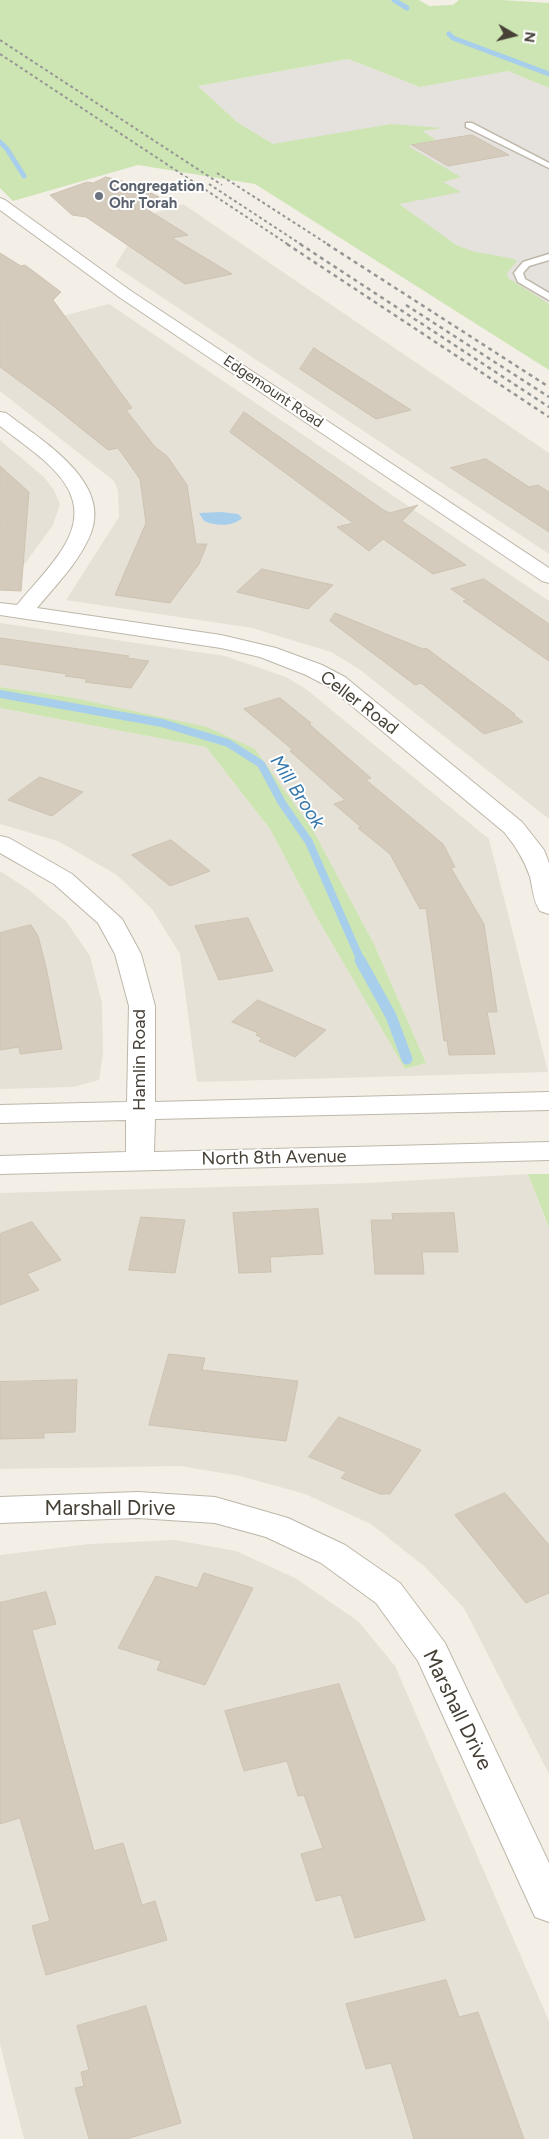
<!DOCTYPE html>
<html>
<head>
<meta charset="utf-8">
<style>
	body { margin:0 }
	#map { position:relative; width:549px; height:2139px; overflow:hidden; background:#f3efe7; font-family:Figtree,sans-serif }
	canvas { display:block }
	.north { position:absolute; left:489px; top:10px; width:50px; height:50px; -webkit-text-stroke:4px #fff; paint-order:stroke; rotate:98deg; font-size:14px; font-weight:700; line-height:20px; text-align:center; color:#464037 }
	.north::after { content:''; display:block; margin:auto; width:18px; height:22px; background:#464037; clip-path:polygon(50% 0,100% 100%,50% 72%,0 100%) }
</style>
</head>
<body>
<div id="map">
<canvas width="549" height="2139"></canvas>
<div class="north">N</div>
</div>
<script>
const g = document.querySelector('canvas').getContext('2d');
g.lineJoin = 'round';
function fill(path, color) {
  g.fillStyle = color;
  g.fill(path, 'evenodd');
}
function strokePath(path, color, width, dash) {
  g.strokeStyle = color;
  g.lineWidth = width;
  g.lineCap = dash ? 'butt' : 'round';
  g.setLineDash(dash || []);
  g.stroke(path);
}
function write(font, color, halo, rows, align = 'center') {
  g.font = font + ' Figtree,sans-serif';
  g.lineWidth = 4;
  g.setLineDash([]);
  g.textBaseline = 'middle';
  g.strokeStyle = halo;
  g.fillStyle = color;
  for (const [text, x, y, turn = 0] of rows) {
    g.save();
    g.translate(x, y);
    g.rotate((+turn || 0) * Math.PI / 180);
    g.textAlign = isNaN(turn) ? turn : align;
    if (halo) g.strokeText(text, 0, 0);
    g.fillText(text, 0, 0);
    g.restore();
  }
}
fill(new Path2D(`
	M183 204 549 453V554L115 266 128 245 110 227Z
	M109 304 549 601V819L359 669 331 652 252 628 66 600 119 517 118 490 114 481 0 391V332Z
	M0 440 44 477 54 490 60 504 53 525 5 591 0 590Z
	M0 623 225 656 286 677 306 689 489 839 548 1072 197 1082 180 954 152 909 117 875 58 841 0 824V708L206 747 270 829 316 916 405 1069 426 1063 374 944 313 830 255 749 69 697 0 687Z
	M0 871 29 890 66 921 90 956 102 1003 103 1054 99 1080 73 1087 0 1089Z
	M528 1174 549 1229V1774L464 1608 425 1567 371 1524 305 1494 240 1476 180 1466 0 1469V1193L367 1183Z
	M175 1540 236 1551 295 1578 358 1621 395 1666 549 2021V2139H24L0 2044V1555L89 1544Z`), '#e6e1d6');
fill(new Path2D(`
	M348 59 420 87 508 71 549 88V314L237 122 198 86Z`), '#e5e1dc');
fill(new Path2D(`
	M0 0H419L429 6 453 5 459 0H502L549 3V88L508 71 420 87 348 59 198 86 237 122 273 144 391 124 442 128 422 131 436 140 408 146 461 177 443 182 461 192 399 204 456 245 472 251 514 259 517 261 507 273 508 278 549 304V370L255 184 138 165 13 201 0 188Z
	M0 687 69 697 207 727 255 749 313 830 374 944 426 1063 405 1069 316 916 270 829 206 747 0 708Z
	M528 1174H549V1228Z`), '#cde5b2');
fill(new Path2D(`
	M221 512 238 514 242 518C233 527 214 526 204 521L199 513Z`), '#a7cfec');
strokePath(new Path2D(`
	M394 0 407 8
	M449 34 453 38 549 74
	M0 142 7 149 24 176`), '#a7cfec', 5);
strokePath(new Path2D(`
	M0 694 162 723 228 743 261 764 282 803 309 842 361 961`), '#a7cfec', 8);
strokePath(new Path2D(`
	M360 960 391 1016 407 1059`), '#a7cfec', 11);
const building = new Path2D(`
	M472 135 509 155 448 166 412 145Z
	M106 177 130 183 159 197 140 205 188 235 172 238 232 274 185 284 86 217 72 215 50 195 87 182 93 183Z
	M0 253 21 266 25 265 61 292 53 300 132 408 126 410 155 447 167 456 187 485 196 544H207L199 564 170 603 115 595 146 523 140 479 118 448 108 450 52 405 0 367Z
	M314 348 411 410 376 419 300 369Z
	M244 412 385 511 390 513 418 505 402 521 466 565 433 574 383 539 369 551 337 527 353 523 230 432Z
	M486 459 529 487 538 485 549 492V532L451 468Z
	M0 466 29 492 21 591 0 590Z
	M262 569 333 585 308 609 237 592Z
	M484 579 549 624V661L463 601 467 600 451 589Z
	M335 613 423 649 426 648 515 714H513L523 722 484 734 421 683 415 685 330 621Z
	M0 638 129 656 127 658 149 661 131 688 85 682 87 679 65 676 67 674 0 664Z
	M280 698 311 723 309 724 371 778 366 780 443 844 455 867 451 868 484 924 497 1012H487L495 1054 449 1055 447 1041H444L426 908 420 909 390 854 358 828 361 827 334 804 345 800 290 751 293 750 244 709Z
	M40 777 83 792 52 816 8 800Z
	M171 840 210 871 170 886 132 855Z
	M248 918 273 971 219 980 195 926Z
	M31 925 38 936 46 967 62 1049 20 1054 19 1047 0 1050V933Z
	M258 1000 326 1030 295 1057 259 1041 262 1038 256 1035 258 1033 232 1022Z
	M318 1209 323 1254 270 1257 271 1272 239 1273 233 1213Z
	M454 1213 458 1252H422L424 1274H375L371 1220H393L392 1214Z
	M141 1217 185 1220 175 1273 129 1270Z
	M32 1222 61 1260 27 1274 39 1290 0 1305V1234Z
	M169 1354 205 1358 202 1370 298 1381 286 1441 149 1425Z
	M77 1380 75 1432 44 1433V1438L0 1439V1382Z
	M339 1417 421 1450 390 1494H380L341 1478 346 1472 309 1457Z
	M505 1493 549 1545V1593L526 1603 455 1515Z
	M204 1573 253 1588 205 1685 157 1670 161 1661 118 1648 156 1576 197 1588Z
	M46 1592 56 1624 32 1630 94 1851 123 1843 142 1905 155 1901 167 1940 46 1975 32 1926 50 1921 20 1818 0 1824V1603Z
	M339 1684 425 1920 355 1938 341 1895 316 1901 301 1854 323 1848 304 1795 298 1796 287 1761 244 1771 225 1711Z
	M446 1980 459 2017 478 2012 524 2139H414L391 2063 366 2069 346 2004Z
	M146 2006 181 2123 126 2139H89L75 2088 84 2086 81 2072 89 2070 77 2026Z`);
fill(building, '#d4cbbd');
strokePath(building, '#cec3b1', 1);
const service = new Path2D(`
	M466 123H472L549 163V168L466 127Z
	M549 254V260L529 266 523 273 525 279 549 293V300L518 282 514 273 523 262Z`);
const minor = new Path2D(`
	M0 198 5 200 131 291 549 568V583L542 581 119 297 0 210Z
	M0 412 6 413C41 440 111 481 91 533 80 561 56 585 37 608L221 635 276 648 322 665 345 677 522 822 544 850 549 863V914L540 911C533 901 533 889 530 877 524 859 516 847 504 832L329 687 306 675 260 657 221 648 0 615V603L17 605C32 586 50 569 63 548 100 490 40 458 0 426Z
	M0 836 9 838 72 874 122 919 141 954 155 1006V1102L549 1092V1110L155 1119 154 1152 549 1142V1160L0 1174V1156L126 1152V1120L0 1123V1105L127 1102 129 1006 115 954 98 923 54 884 0 853Z
	M138 1492 215 1497 288 1518 345 1545 400 1583 445 1643 549 1863V1922L535 1917 418 1661 376 1603 321 1563 266 1537 215 1523 138 1518 0 1523V1497Z`);
strokePath(service, '#beb7aa', 3);
strokePath(minor, '#beb7aa', 2);
fill(service, '#fff');
fill(minor, '#fff');
strokePath(new Path2D(`
	M0 40 222 185
	M0 54 289 245
	M217 173 329 245
	M209 184 302 245`), '#969696', 2, [3, 3]);
strokePath(new Path2D(`
	M287 244 549 417
	M300 244 549 407
	M327 244 549 387
	M406 305 549 397`), '#969696', 2.5, [4, 4]);
for (const [x, y, r, color] of [
	[99,196,5,"#6b7280"]
]) {
  const dot = new Path2D();
  dot.arc(x, y, r, 0, 2 * Math.PI);
  g.fillStyle = color;
  g.fill(dot);
  strokePath(dot, '#fff', 2);
}
write('bold 15px', '#5b616d', '#fff', [
	["Congregation",109,187],
	["Ohr Torah",109,204]
], 'left');
write('15px', '#464037', '#fff', [
	["Edgemount Road",273,392,34]
]);
write('18px', '#464037', '#fff', [
	["Celler Road",359,703,37],
	["Hamlin Road",140,1060,-90],
	["North 8th Avenue",274,1158,-1]
]);
write('italic 19px', '#3578ac', '#fff', [
	["Mill Brook",297,792,57]
]);
write('21px', '#464037', '#fff', [
	["Marshall Drive",110,1509],
	["Marshall Drive",457,1710,64]
]);
</script>
</body>
</html>
